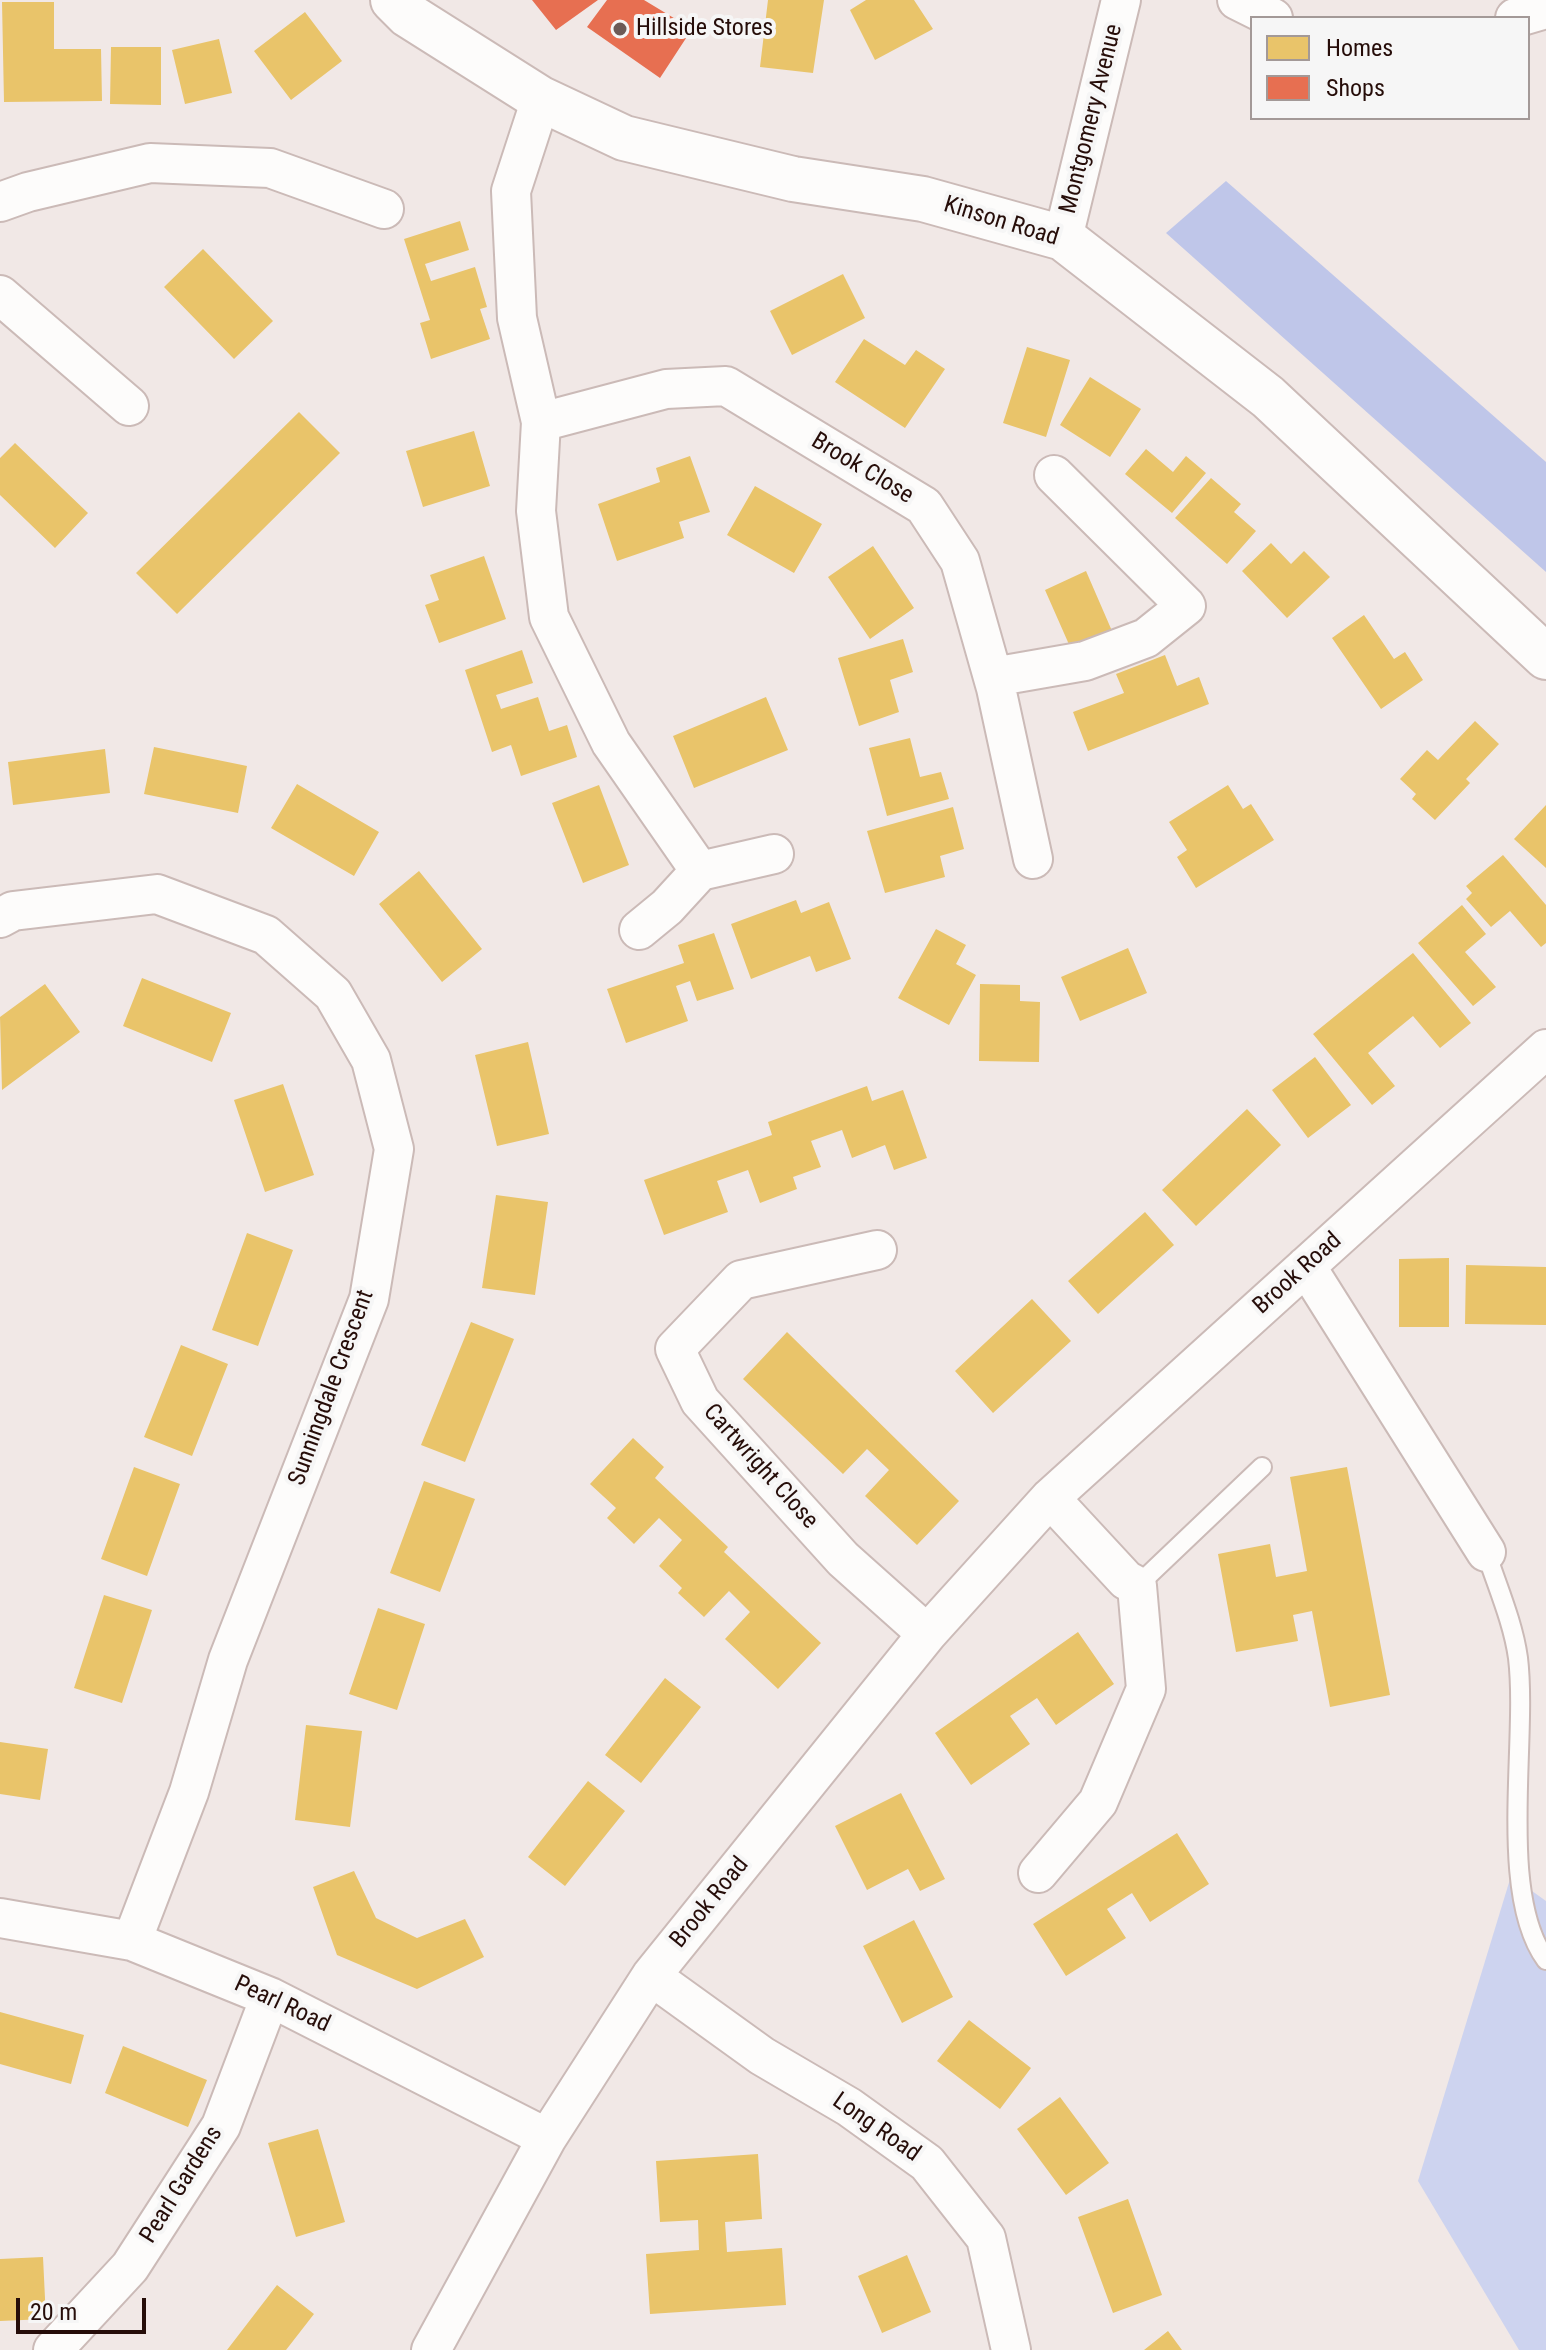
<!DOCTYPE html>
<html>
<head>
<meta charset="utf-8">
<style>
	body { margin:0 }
	#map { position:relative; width:1546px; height:2350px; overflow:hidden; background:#f1e8e6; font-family:"Roboto Condensed",sans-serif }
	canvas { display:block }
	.legend { position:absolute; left:1250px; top:16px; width:280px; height:104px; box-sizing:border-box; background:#f6f6f6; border:2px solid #a39997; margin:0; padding:10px 14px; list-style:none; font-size:24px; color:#260d09 }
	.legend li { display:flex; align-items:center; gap:16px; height:40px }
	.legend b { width:40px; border:2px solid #a39997 }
	.scale { position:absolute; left:16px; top:2298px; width:130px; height:36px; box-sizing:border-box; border:4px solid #260d09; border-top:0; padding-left:10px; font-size:24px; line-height:28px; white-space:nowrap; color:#260d09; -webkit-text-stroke:6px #f6f6f6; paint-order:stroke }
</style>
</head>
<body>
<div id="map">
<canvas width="1546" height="2350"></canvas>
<ul class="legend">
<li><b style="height:22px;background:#e9c46a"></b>Homes</li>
<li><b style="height:22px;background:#e76f51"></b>Shops</li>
</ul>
<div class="scale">20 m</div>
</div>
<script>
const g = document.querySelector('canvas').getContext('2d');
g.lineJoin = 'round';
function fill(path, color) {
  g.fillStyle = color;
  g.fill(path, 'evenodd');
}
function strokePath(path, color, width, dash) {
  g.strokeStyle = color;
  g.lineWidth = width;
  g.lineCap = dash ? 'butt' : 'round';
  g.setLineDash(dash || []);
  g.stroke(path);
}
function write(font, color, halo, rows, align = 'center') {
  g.font = font + ' "Roboto Condensed",sans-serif';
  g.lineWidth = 8;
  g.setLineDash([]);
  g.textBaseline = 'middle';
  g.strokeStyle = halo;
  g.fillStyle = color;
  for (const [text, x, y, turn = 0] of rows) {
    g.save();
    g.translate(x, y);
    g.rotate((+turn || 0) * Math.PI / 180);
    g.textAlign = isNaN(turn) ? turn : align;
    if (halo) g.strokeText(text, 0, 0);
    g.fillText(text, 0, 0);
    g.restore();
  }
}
fill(new Path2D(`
	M1511 1876 1546 1901V2350H1519L1418 2181Z`), '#cdd3ef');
fill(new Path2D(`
	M1226 181 1546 462V572L1166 233Z`), '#bfc6e9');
fill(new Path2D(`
	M768 0H824L813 73 760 67Z
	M866 0H914L933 29 875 60 850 10Z
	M2 2H54V49H101L102 101 4 102Z
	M305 12 342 61 291 100 254 51Z
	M219 39 232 93 185 104 172 50Z
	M111 47H161V105L110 104Z
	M460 221 469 250 425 264 431 281 475 267 487 307 480 309 490 339 431 359 420 323 430 320 404 239Z
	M203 249 273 321 234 359 164 287Z
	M843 274 865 318 792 355 770 311Z
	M864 339 905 365 916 350 945 369 905 428 835 382Z
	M1027 347 1070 360 1046 437 1003 423Z
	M1090 377 1141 409 1110 457 1060 425Z
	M299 412 340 453 177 614 136 573Z
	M474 431 490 486 423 507 406 451Z
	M15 443 88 513 55 548 0 495V458Z
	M1146 449 1173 472 1186 456 1206 473 1172 513 1125 474Z
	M690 456 710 512 679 522 684 538 617 561 598 504 660 482 656 468Z
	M1211 478 1241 504 1234 512 1256 531 1227 564 1175 518Z
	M755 486 822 524 794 573 727 535Z
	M1271 543 1291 564 1304 551 1330 577 1287 618 1242 571Z
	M873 546 914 608 870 639 828 577Z
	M484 556 506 619 439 643 425 605 439 600 430 575Z
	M1086 571 1112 631 1071 649 1045 590Z
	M1364 615 1394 659 1405 652 1423 680 1381 709 1332 638Z
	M903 639 913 672 890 680 899 712 859 726 838 658Z
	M522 650 533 683 496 695 501 709 538 697 549 731 567 725 577 757 521 776 511 745 492 752 465 670Z
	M1165 655 1177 686 1199 677 1209 704 1088 751 1073 712 1124 693 1116 674Z
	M766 697 788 750 694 788 673 736Z
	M1475 721 1499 744 1466 779 1470 783 1435 820 1412 799 1416 794 1400 779 1427 750 1438 760Z
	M910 738 920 777 941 772 949 799 887 816 869 748Z
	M154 747 247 766 238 813 144 794Z
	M105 749 110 793 13 805 8 762Z
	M297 784 379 832 354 876 271 828Z
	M599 785 629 865 583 883 552 803Z
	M1228 785 1243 809 1251 804 1274 840 1196 888 1177 857 1187 850 1169 822Z
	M1546 805V868L1514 839Z
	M953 807 964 849 940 856 945 877 885 893 867 831Z
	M1503 855 1546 905V943L1541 947 1510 911 1491 927 1466 899 1472 893 1466 886Z
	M419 871 482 949 442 982 379 904Z
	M796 900 801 913 829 902 851 959 816 972 810 956 751 979 731 924Z
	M1462 905 1486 934 1465 952 1496 987 1473 1006 1418 943Z
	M936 929 966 945 956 964 976 975 949 1025 898 998Z
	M714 933 734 989 697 1001 690 981 676 986 688 1021 626 1043 607 989 684 963 678 945Z
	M1128 948 1147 993 1080 1021 1061 977Z
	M1413 953 1471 1023 1440 1048 1413 1016 1368 1053 1395 1086 1372 1105 1313 1034Z
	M142 978 231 1013 212 1062 123 1026Z
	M45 984 80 1032 2 1090 0 1017Z
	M980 984 1020 985V1001L1040 1002 1039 1062 979 1061Z
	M528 1042 549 1134 497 1146 475 1055Z
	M1315 1057 1351 1105 1308 1138 1272 1090Z
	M283 1084 314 1175 265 1192 234 1100Z
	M867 1086 872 1101 903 1090 927 1158 894 1170 885 1145 852 1158 842 1130 811 1141 821 1167 793 1177 797 1189 760 1203 748 1170 717 1181 728 1212 664 1235 644 1180 772 1135 768 1122Z
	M1247 1109 1281 1145 1196 1226 1162 1190Z
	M496 1195 548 1202 535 1295 482 1288Z
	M1145 1212 1174 1245 1098 1314 1068 1281Z
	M247 1233 293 1250 258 1346 212 1330Z
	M1449 1258V1327H1399V1259Z
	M1466 1265 1546 1267V1325L1465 1324Z
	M1032 1299 1071 1341 993 1413 955 1371Z
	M471 1322 514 1339 465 1462 421 1445Z
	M787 1332 959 1501 917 1545 865 1496 889 1470 867 1449 843 1474 743 1379Z
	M181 1345 228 1364 192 1456 144 1437Z
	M633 1438 664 1467 655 1478 728 1547 724 1552 821 1643 778 1689 725 1639 750 1612 729 1591 704 1617 678 1593 682 1588 659 1566 682 1540 659 1518 634 1544 607 1518 616 1508 590 1484Z
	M134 1467 180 1484 147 1576 101 1559Z
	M1347 1467 1390 1695 1330 1707 1312 1611 1293 1615 1298 1641 1236 1652 1218 1554 1270 1544 1276 1577 1307 1571 1290 1477Z
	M424 1481 475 1499 440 1592 390 1573Z
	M104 1595 152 1610 122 1703 74 1688Z
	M378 1608 425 1624 397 1710 349 1694Z
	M1078 1632 1114 1684 1056 1725 1037 1698 1010 1716 1030 1744 971 1785 935 1733Z
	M665 1678 701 1707 641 1783 605 1755Z
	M306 1725 362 1731 350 1827 295 1820Z
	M0 1742 48 1749 40 1800 0 1794Z
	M588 1781 625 1811 565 1886 528 1857Z
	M901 1793 945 1879 920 1891 908 1869 867 1890 835 1826Z
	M1177 1833 1209 1884 1150 1922 1132 1893 1107 1909 1126 1938 1066 1976 1033 1924Z
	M354 1871 376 1918 417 1938 465 1919 484 1957 417 1989 337 1955 313 1887Z
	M914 1920 953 1997 902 2023 863 1946Z
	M0 2012 84 2035 71 2084 0 2064Z
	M969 2020 1031 2068 1000 2109 937 2061Z
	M123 2046 207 2080 188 2127 105 2093Z
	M1060 2097 1109 2163 1066 2195 1017 2129Z
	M318 2129 345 2222 296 2237 268 2143Z
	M758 2154 762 2219 725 2222 727 2252 782 2248 786 2305 650 2314 646 2254 699 2250 698 2220 660 2222 656 2161Z
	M1128 2199 1162 2295 1113 2313 1078 2217Z
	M907 2255 931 2312 882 2333 858 2276Z
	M43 2257 46 2319 0 2321V2259Z
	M277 2285 314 2314 286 2350H227Z
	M1168 2331 1182 2350H1144Z`), '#e9c46a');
fill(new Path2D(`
	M532 0H598L556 30Z
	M607 0H644L692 29 660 78 587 27Z`), '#e76f51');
const service = new Path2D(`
	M1486 1552C1497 1586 1513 1622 1518 1658 1528 1740 1497 1893 1546 1960
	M1137 1586 1262 1467`);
const minor = new Path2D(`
	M1237 0 1273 18
	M1515 18 1546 9
	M541 99 511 191 517 318 541 422 536 511 549 617 611 743 700 871
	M0 202 28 192 150 163 270 168 384 209
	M1063 238 1121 0
	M0 295 129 406
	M541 422 666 389 726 386 924 506 960 561 996 688 1033 859
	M993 677 1085 661 1146 638 1186 606 1054 475
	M0 918 13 911 157 894 266 935 333 994 371 1060 394 1149 369 1299 228 1660 189 1792 132 1941
	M639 930 667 907 700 871 774 854
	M877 1250 741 1280 675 1349 700 1401 843 1559 927 1634
	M1306 1266 1486 1552
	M1038 1873 1098 1802 1146 1689 1137 1586 1126 1580 1050 1498
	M0 1918 132 1941 270 1997 547 2138
	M651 1976 762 2056 849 2107 927 2163 986 2238 1011 2350
	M53 2350 130 2267 221 2126 270 1997
	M431 2350 547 2138 651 1976 927 1634 1050 1498 1546 1049`);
const tertiary = new Path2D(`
	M393 0 408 15 541 99 624 138 793 179 923 199 1063 238 1268 397 1546 657`);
strokePath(service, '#cbbab7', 22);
strokePath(minor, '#cbbab7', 42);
strokePath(tertiary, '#cbbab7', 48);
strokePath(service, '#fdfcfb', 18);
strokePath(minor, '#fdfcfb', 38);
strokePath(tertiary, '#fdfcfb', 44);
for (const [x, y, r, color] of [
	[620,29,8,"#6d5a56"]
]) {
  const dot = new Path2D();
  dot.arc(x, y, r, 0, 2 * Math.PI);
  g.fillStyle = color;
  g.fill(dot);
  strokePath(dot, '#f6f6f6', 3);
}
write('24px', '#260d09', '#f6f6f6', [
	["Hillside Stores",636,29]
], 'left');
write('24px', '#260d09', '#f6f6f6', [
	["Montgomery Avenue",1092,119,-76],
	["Kinson Road",1001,222,17],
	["Brook Close",862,469,31],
	["Brook Road",1298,1274,-42],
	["Sunningdale Crescent",332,1388,-70],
	["Cartwright Close",760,1467,48],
	["Brook Road",710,1903,-51],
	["Pearl Road",282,2005,25],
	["Long Road",876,2128,35],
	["Pearl Gardens",182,2185,-58]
]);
</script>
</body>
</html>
